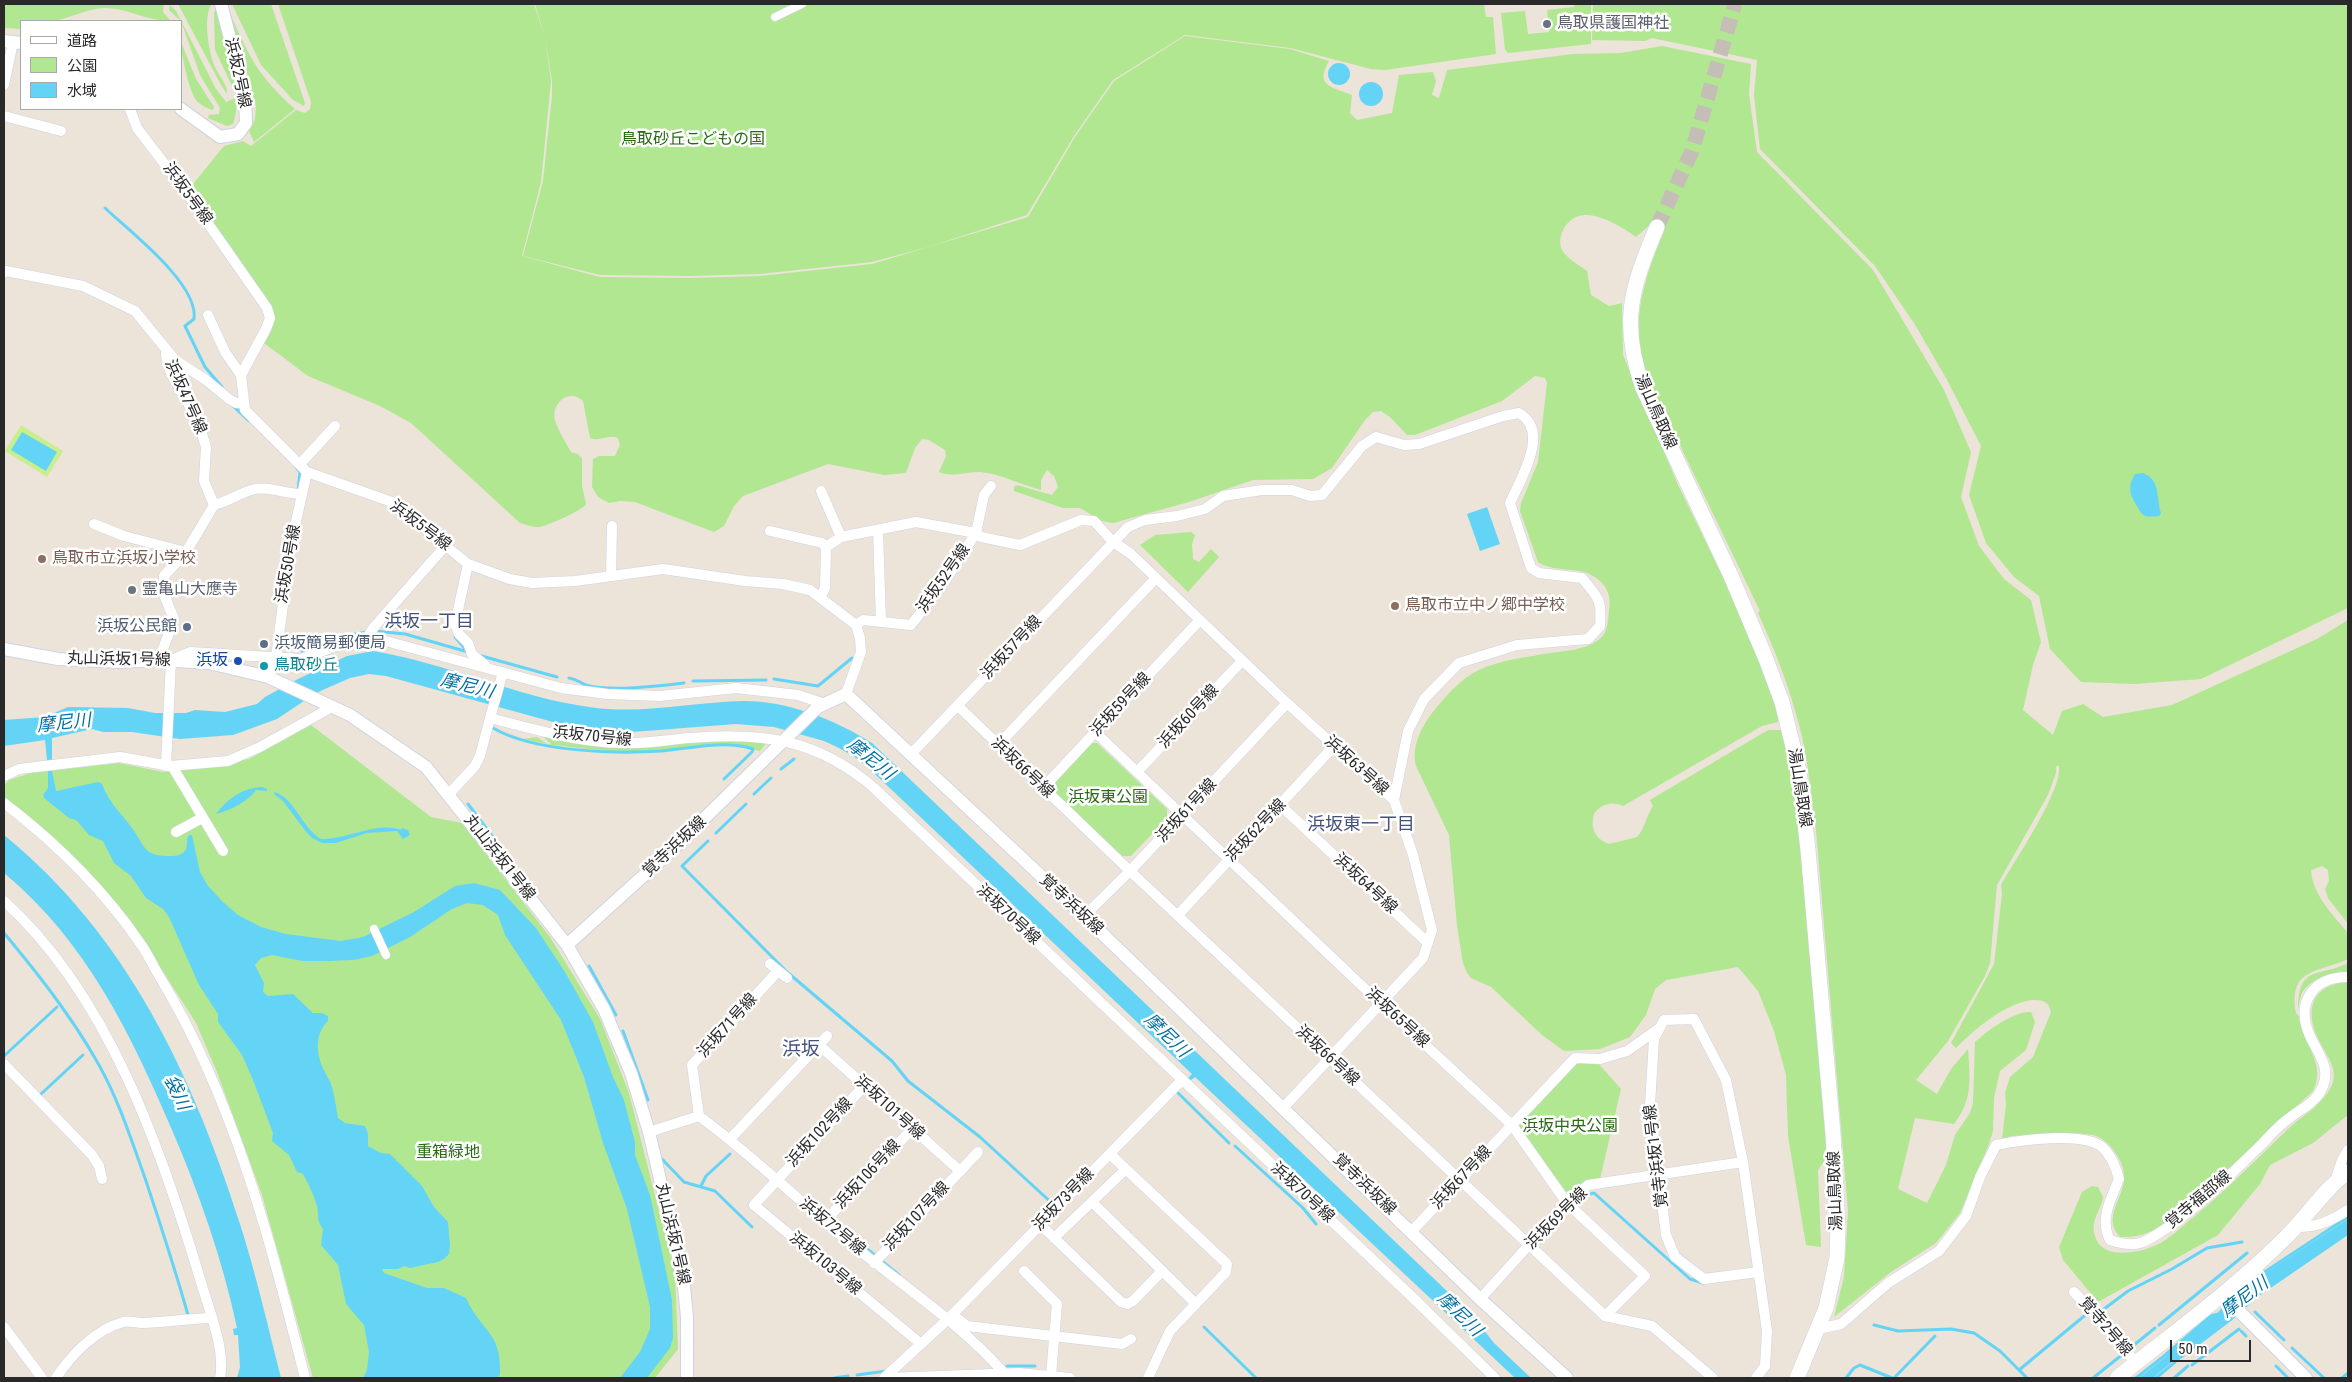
<!DOCTYPE html>
<html>
<head>
<meta charset="utf-8">
<style>
	body { margin:0 }
	#map { position:relative; width:2352px; height:1382px; overflow:hidden; background:#ece3d9; font-family:"Roboto Condensed","Noto Sans JP",sans-serif }
	canvas { display:block }
	.frame { position:absolute; inset:0; border:5px solid #292929; pointer-events:none }
	.legend { position:absolute; left:20px; top:20px; width:162px; height:90px; box-sizing:border-box; background:#fff; border:1px solid #a9a9a9; margin:0; padding:6px 9px; list-style:none; font-size:15px; color:#292929 }
	.legend li { display:flex; align-items:center; gap:10px; height:25px }
	.legend b { width:25px; border:1px solid #a9a9a9 }
	.scale { position:absolute; left:2170px; top:1340px; width:81px; height:22px; box-sizing:border-box; border:2px solid #292929; border-top:0; padding-left:6px; font-size:15px; line-height:18px; white-space:nowrap; color:#292929; -webkit-text-stroke:4px #fff; paint-order:stroke }
</style>
</head>
<body>
<div id="map">
<canvas width="2352" height="1382"></canvas>
<div class="frame"></div>
<ul class="legend">
<li><b style="height:6px;background:#fff"></b>道路</li>
<li><b style="height:14px;background:#b1e791"></b>公園</li>
<li><b style="height:14px;background:#64d4f6"></b>水域</li>
</ul>
<div class="scale">50 m</div>
</div>
<script>
const g = document.querySelector('canvas').getContext('2d');
g.lineJoin = 'round';
function fill(path, color) {
  g.fillStyle = color;
  g.fill(path, 'evenodd');
}
function strokePath(path, color, width, dash) {
  g.strokeStyle = color;
  g.lineWidth = width;
  g.lineCap = dash ? 'butt' : 'round';
  g.setLineDash(dash || []);
  g.stroke(path);
}
function write(font, color, halo, rows, align = 'center') {
  g.font = font + ' "Roboto Condensed","Noto Sans JP",sans-serif';
  g.lineWidth = 5;
  g.setLineDash([]);
  g.textBaseline = 'middle';
  g.strokeStyle = halo;
  g.fillStyle = color;
  for (const [text, x, y, turn = 0] of rows) {
    g.save();
    g.translate(x, y);
    g.rotate((+turn || 0) * Math.PI / 180);
    g.textAlign = isNaN(turn) ? turn : align;
    if (halo) g.strokeText(text, 0, 0);
    g.fillText(text, 0, 0);
    g.restore();
  }
}
fill(new Path2D(`
	M4 4H164L163 12 171 21C146 21 128 8 104 8 85 9 69 19 52 21 42 22 31 21 21 21V29L4 28Z
	M178 4H212C202 16 209 56 216 69 220 77 228 86 227 94L221 85Z
	M232 4H271L305 103 304 106 293 100 261 65Z
	M278 4H534L545 37 551 81 541 182 522 256 600 277 690 278 760 276 872 264 1028 217 1075 137 1114 81 1185 36 1290 49 1329 61C1315 86 1330 86 1352 95L1350 113 1357 120 1392 113 1399 75 1433 72 1436 81 1432 95 1439 98 1447 70 1573 54 1621 53 1662 46 1751 64 1749 94 1757 152 1873 270 1944 390 1971 452 1961 497 1979 546 2004 579 2031 600 2041 642 2033 665 2023 710 2053 735 2062 711 2083 704 2103 717 2172 705 2317 639 2348 620V924L2328 898 2325 889 2329 881 2328 870 2322 866 2311 870C2312 894 2333 915 2348 933V959C2318 973 2288 968 2296 1013L2299 1016C2302 1042 2327 1064 2313 1091L2179 1214C2158 1228 2146 1238 2120 1237 2101 1216 2125 1199 2124 1176 2124 1165 2118 1156 2112 1148 2107 1142 2101 1137 2093 1135 2067 1131 2038 1135 2012 1136L2002 1139 2006 1105 2005 1093 2010 1077 2033 1057 2051 1012 2048 1004 2043 1001C2016 993 1973 1030 1956 1048L1951 1043 1994 964 2002 894 2001 885C2015 860 2062 792 2059 766H2056V773L2048 795 1997 885 1990 963 1985 976 1948 1041 1916 1080 1937 1094 1951 1069 1968 1049C1970 1079 1973 1100 1954 1124L1915 1118 1898 1189 1927 1203 1946 1165 1955 1135 1970 1113 1973 1103 1975 1042C1987 1031 2014 1011 2031 1012L2035 1022 2026 1050 2000 1071 1994 1098 1993 1131 1989 1144 1960 1213 1936 1243 1891 1272 1834 1317 1844 1277 1848 1211 1816 830C1811 794 1808 756 1798 721 1788 683 1774 648 1758 613L1760 611 1675 435 1674 436C1664 414 1652 391 1645 368 1629 320 1646 275 1664 231L1651 224 1636 237C1624 228 1602 215 1586 215 1568 214 1552 239 1565 254 1570 260 1580 266 1587 271L1591 295 1609 306 1622 303 1623 355 1678 485 1742 616 1782 721 1762 726 1623 806C1612 801 1601 804 1594 814 1590 828 1595 839 1609 844L1637 837C1645 829 1646 816 1653 806L1650 800 1768 730H1783L1786 739 1797 805 1827 1157 1818 1170 1821 1247 1806 1245 1788 1136 1786 1075 1774 1031 1758 991 1738 967 1666 980 1655 989 1646 1015 1630 1037 1600 1049 1564 1051 1542 1035 1491 987 1471 978 1467 973 1463 963 1457 926 1449 835 1416 766C1411 747 1421 728 1432 713 1445 697 1461 678 1479 670 1500 660 1527 657 1550 653 1566 651 1583 650 1597 641 1608 634 1608 622 1609 610 1611 600 1609 590 1601 582 1582 563 1558 575 1538 562L1520 511 1521 503 1538 462 1547 383 1545 378 1535 376 1502 401 1415 435H1407L1390 417 1381 411 1373 412 1365 420 1332 468 1313 479 1253 480 1189 502 1113 523 1102 521 1080 508H1063L1014 491V487L1017 485 1052 495 1058 487 1054 476 1047 470 1041 480V490C1021 485 1002 474 981 472 967 471 953 478 939 472L946 456 945 450 929 440 922 439 915 448 906 473 884 475 828 464 743 496 734 506 724 526 714 532 635 502 620 501 609 503 598 497 592 487 593 459 599 456H615L620 445 618 438C609 434 599 442 590 438L583 401C569 388 551 403 555 420 558 431 566 443 571 452L578 454 582 459V486L586 504C582 511 548 525 540 527 533 528 526 524 520 523L411 423 380 406 308 376 264 343 274 324 273 311 231 247 189 189 224 146 243 141 251 146 296 110 305 113 310 109 311 102Z
	M535 4H1484L1486 17H1493L1496 54 1385 70 1371 69 1290 48 1185 35 1113 80 1074 136 1027 215 928 247 872 262 760 274 689 276 600 275 523 256 543 181 552 96V81L545 37Z
	M1574 4H1591V44L1508 53 1505 50 1501 13 1525 11 1528 34 1549 32 1547 10 1574 7Z
	M1593 4H2348V608L2201 679 2134 684 2081 682 2050 649 2039 596 2014 577 1986 543 1969 495 1981 446 1946 378 1914 323 1875 266 1760 149 1754 95 1757 60 1652 38 1645 41 1592 40Z
	M170 5 176 11 216 89 226 102 235 98V92L215 50 214 13 216 9C224 43 246 89 233 124L227 126 208 118 209 115 219 114 220 108 200 75 181 21 169 10Z
	M228 9C249 56 256 74 295 109L254 142 249 131 255 119 256 106Z
	M181 42 196 79 214 107 213 110C208 109 200 105 196 100 189 90 181 54 181 42Z
	M1191 532 1195 535 1192 544 1193 559 1199 562 1211 549 1219 557 1188 592 1140 545 1155 535Z
	M311 725 431 817 462 823 550 937 600 1019 629 1093 675 1274 678 1349 655 1378H313L262 1195 217 1072 196 1023 128 917 56 839 19 808 5 799 4 786 9 780 31 773 119 763 163 772 249 759Z
	M540 734 568 739 721 738 767 742 760 751 734 744 655 751H606L553 745 522 739 537 737 547 744H551Z
	M1090 743H1097L1167 809V818L1131 856H1122L1052 790V783Z
	M2348 963V973C2333 970 2310 979 2302 993 2300 998 2299 1003 2298 1009 2299 964 2318 978 2348 963Z
	M2348 982V1115L2313 1143 2270 1165 2260 1184 2218 1235 2098 1302 2063 1260 2059 1247 2082 1192 2092 1186 2098 1187 2103 1197C2101 1211 2090 1220 2095 1236 2102 1263 2147 1252 2164 1241 2175 1234 2184 1224 2194 1217 2227 1189 2257 1159 2288 1129 2298 1119 2311 1112 2320 1102 2348 1074 2327 1060 2316 1034 2304 1004 2317 984 2348 982Z
	M1579 1062H1597L1621 1089 1600 1179 1581 1184 1573 1192H1566L1519 1128V1120L1572 1065Z`), '#b1e791');
fill(new Path2D(`
	M21 425 63 451 47 477 5 451Z`), '#c8ef8c');
fill(new Path2D(`
	M1328 74a11 11 0 1 1 22 0a11 11 0 1 1-22 0Z
	M1359 94a12 12 0 1 1 24 0a12 12 0 1 1-24 0Z
	M22 432 57 452 46 471 11 450Z
	M2143 473C2161 480 2156 498 2161 513L2159 516C2142 518 2143 516 2135 503 2129 492 2128 486 2135 474Z
	M1487 507 1500 544 1480 551 1467 514Z
	M373 651C447 663 516 697 589 707 641 715 692 702 744 701 789 701 835 720 872 743L1471 1314 1474 1315 1473 1316 1494 1343 1531 1378H1515L1195 1077 1190 1081 1188 1078 1192 1074 877 776 858 759 839 748 824 741 774 727 736 724 632 732 604 731 553 722 386 676 369 674 350 678 316 693 277 719 233 735 180 739 132 732H103L92 729 52 738V760H47L45 740 4 746V720L45 717 68 707 128 708 155 713H186L195 710 225 712 257 704 265 697 298 679 347 656Z
	M48 771H52L56 791 98 782 102 784C109 803 121 813 132 828 145 846 143 856 169 856 174 856 180 856 184 852 189 848 185 840 189 835H192L200 872 208 886 223 902 238 915 261 927 286 934 341 941 363 937 414 912 455 886 474 883 500 890 536 928 565 972 593 1022 613 1077 624 1100 635 1142V1155L650 1195 672 1300 673 1338 670 1348 647 1378H620L640 1352 650 1329V1307L627 1209 603 1143 584 1077 561 1020 505 935 498 915 483 905 467 903 452 909 410 937 372 956 354 960 328 961H302L272 955 261 958 255 965 264 983 263 992 268 996 293 994 313 1013H322L328 1016V1021C314 1034 316 1056 325 1072 327 1077 331 1082 332 1087 335 1097 336 1108 338 1118L345 1123 365 1126 368 1134V1146L381 1153 390 1154 422 1186 434 1207 448 1222 450 1245 449 1254 444 1259 438 1262 410 1268 404 1266 398 1269H382L384 1273 427 1288H444L466 1298C481 1332 502 1331 500 1375L496 1378H363L367 1370 369 1352 364 1325 346 1304 338 1265 321 1245 323 1229C315 1218 320 1215 316 1203 313 1193 308 1183 303 1174L297 1172 289 1155 272 1141 273 1133 253 1080 242 1055 218 1022V1014L199 985 169 917 163 909 146 898 131 876 114 863 103 841 89 835 76 820 69 818 44 798 43 795 48 788Z
	M262 787 267 789V791L256 790C249 801 229 811 216 814 228 798 242 788 262 787Z
	M275 792C296 800 302 828 321 839 347 840 376 821 401 830L402 828 408 830 410 835 403 839 397 831 367 833 336 843H322L312 838 307 833 283 801 274 794Z
	M4 835C127 935 193 1076 240 1224 256 1274 268 1327 281 1378H237L240 1367 238 1335H234L233 1329 237 1328C223 1261 199 1193 172 1130 131 1034 86 941 4 873Z
	M2348 1219V1235L2259 1296 2231 1321 2174 1364 2172 1362 2153 1378H2139L2167 1356 2165 1353 2211 1314 2217 1313 2244 1287Z`), '#64d4f6');
strokePath(new Path2D(`
	M105 208C129 231 199 284 194 319L185 326 205 367 222 387
	M233 406 249 421
	M296 467 300 472 298 491
	M279 587 284 561
	M375 631 405 634 468 652
	M455 637 467 651
	M286 641 293 646
	M332 643 350 635 367 632
	M302 651 317 648
	M478 655 557 677
	M569 678C577 679 580 683 586 685 607 692 662 686 684 683
	M774 679 818 686 852 658
	M693 681 766 680
	M493 728C534 752 615 754 662 751 692 748 724 740 753 749L752 752 724 779
	M781 769 794 759
	M754 794 771 778
	M468 804 511 861
	M716 833 746 804
	M708 841 682 866 787 972 892 1061 908 1081 980 1137 1055 1206
	M4 933C39 975 72 1017 99 1065 119 1101 131 1139 145 1178 160 1223 175 1269 188 1315
	M589 966 616 1015
	M623 1031 648 1100
	M4 1056 57 1007
	M1177 1092 1229 1143
	M41 1094 83 1055
	M1235 1146 1303 1208 1316 1224
	M662 1159 684 1182 715 1191 752 1227
	M701 1186 706 1176 730 1154
	M1582 1201 1587 1195 1594 1193 1690 1279 1703 1283
	M811 1203 899 1275
	M2260 1275 2348 1217
	M2100 1312 2128 1291 2172 1269 2207 1248 2242 1242
	M2255 1312 2284 1340
	M1874 1325 1898 1331 1951 1329 1974 1333 2000 1351 2027 1378
	M2159 1325 2247 1253
	M1204 1327 1256 1378
	M2241 1331 2246 1336
	M2292 1348 2324 1378
	M2129 1349 2155 1328
	M2192 1365 2239 1329
	M1007 1366H1035
	M2276 1366 2288 1378
	M2019 1370 2089 1312
	M857 1375 886 1371
	M834 1378 848 1376
	M1846 1378 1854 1368 1860 1365 1892 1378
	M1894 1378 1935 1336
	M2093 1378 2123 1354
	M2136 1378 2168 1353
	M2156 1378 2175 1362
	M2174 1378 2188 1366
	M2342 1378 2348 1373`), '#64d4f6', 3);
strokePath(new Path2D(`
	M1657 227 1692 151 1735 4`), '#c5beb6', 15, [15, 8]);
const pedestrian = new Path2D(`
	M775 17 802 4
	M374 929 386 955`);
const minor = new Path2D(`
	M4 85 13 42
	M130 109 137 128 186 192 267 308 270 318 266 329 241 375 245 410 307 472 392 502 468 564 510 579 532 583 575 581 663 569 745 581 783 584 810 590 856 625 860 638 861 652 846 694
	M4 116 61 131
	M4 273 6 271 83 286 135 311 175 360 206 380 229 399 236 403H243
	M208 315 225 352 241 375
	M300 464 335 426
	M991 486 984 495 976 533 981 537 1020 545 1081 520 1094 521 1112 541 1131 554 1287 703 1394 800 1413 855 1432 930 1423 958 1284 1107
	M821 491 841 537
	M214 505C228 502 238 494 251 490 266 485 286 494 302 494
	M94 524 124 536 186 552
	M770 531 822 543 826 547
	M878 531 881 621
	M468 564 455 624 459 634 468 643 472 654 485 665
	M611 576 612 526
	M820 598 825 588 826 547 841 537 916 522 976 533 943 584 911 625 863 620 856 625
	M367 638 374 627 446 545
	M159 660 174 619 165 597 164 576 186 552 214 505 204 481 206 447 198 421 171 373 166 356V352
	M268 677 276 657 291 544 307 472
	M958 706 1130 871 1605 1316 1652 1326 1713 1378
	M490 718 503 672
	M1095 732 1381 1004 1512 1125 1567 1203 1645 1276 1605 1316
	M998 745 1156 578
	M912 753 1128 527 1145 520 1177 516 1205 509 1223 496 1262 490H1292L1310 496 1322 495 1362 446 1376 437 1404 445 1419 444 1503 416 1519 413C1551 431 1520 480 1510 503L1531 568 1539 573 1582 578C1599 598 1602 600 1600 626L1588 639 1517 645 1459 663 1424 699 1408 731 1394 800
	M166 766 171 660 190 652 302 659 333 647 367 638 378 639 561 688 607 694 660 696 736 688 798 695 825 704
	M172 766 223 851
	M1137 772 1242 661
	M4 776 19 769 120 757 170 766 228 761 260 747 332 707
	M1042 789 1199 621
	M449 794 475 766 480 756 490 718C533 729 577 742 621 743 644 744 667 740 689 738 762 732 818 739 874 788L1409 1294 1495 1378
	M4 803C56 843 105 891 142 946 149 956 154 968 161 979 235 1102 270 1240 305 1378
	M1280 805 1428 943
	M176 832 202 818
	M4 901C108 995 161 1148 200 1279 208 1307 226 1350 220 1378
	M1178 915 1334 746
	M1084 916 1130 871 1287 703
	M770 964 787 978
	M819 1045 960 1171
	M4 1064 92 1155 99 1166 102 1179
	M864 1086 754 1205 921 1344
	M699 1116 692 1065 778 971
	M649 1132 699 1116C752 1155 799 1201 850 1243 901 1284 961 1324 1004 1373
	M730 1139 827 1036
	M1114 1158 1227 1264 1226 1272 1170 1331 1148 1378
	M2335 1181 2342 1160 2348 1150
	M1092 1202 1196 1304
	M824 1222 912 1129
	M2295 1227C2315 1228 2331 1221 2348 1210
	M1046 1230 1121 1302 1127 1304 1133 1301 1162 1271
	M1412 1231 1575 1058 1600 1059 1627 1051 1658 1029
	M1054 1238 1126 1169
	M874 1263 978 1152
	M1024 1271 1057 1304 1051 1376
	M2074 1292 2106 1326 2136 1363
	M1480 1299 1567 1203 1588 1185 1743 1162
	M958 1319 967 1326 1122 1344 1131 1339
	M4 1327 42 1378
	M1818 1329 1841 1324 1888 1283 1939 1251 1966 1216 1980 1177 1996 1145C2020 1140 2084 1131 2103 1148 2112 1156 2116 1168 2119 1179 2111 1199 2099 1219 2110 1240 2119 1243 2130 1246 2140 1243 2150 1240 2160 1232 2170 1226 2202 1204 2230 1175 2258 1148 2268 1138 2277 1127 2288 1119 2302 1108 2316 1103 2323 1086 2331 1067 2317 1052 2310 1036 2295 1003 2313 977 2348 977
	M56 1378C71 1355 95 1330 123 1322 129 1320 135 1323 142 1323 165 1322 188 1319 211 1318
	M884 1378 947 1320 1182 1080
	M886 1378 1019 1373 1070 1378
	M1756 1378 1765 1366 1767 1331 1743 1162 1726 1080 1694 1019 1664 1020 1654 1039 1650 1105 1666 1235 1675 1257 1704 1279 1758 1272`);
const tertiary = new Path2D(`
	M4 41 21 43
	M181 109 220 137 238 134 246 123 245 95 221 4
	M4 649 58 659 120 662 159 660 209 663 268 677 350 715 426 767 567 945 604 1009 631 1073 649 1132 683 1277 687 1317V1378
	M567 945 673 849 818 707 846 694 1084 916 1480 1299 1567 1378
	M2222 1294 2306 1378`);
const secondary = new Path2D(`
	M1657 227C1631 288 1620 323 1643 388L1731 576 1766 659 1782 702 1799 771 1808 850 1833 1134 1838 1228 1837 1258 1826 1308 1797 1378
	M2117 1378C2173 1333 2233 1290 2285 1238 2307 1217 2323 1190 2348 1172`);
strokePath(pedestrian, '#ced3e3', 9);
strokePath(minor, '#ced3e3', 11);
strokePath(tertiary, '#ced3e3', 14);
strokePath(secondary, '#ced3e3', 16);
strokePath(pedestrian, '#fff', 8);
strokePath(minor, '#fff', 10);
strokePath(tertiary, '#fff', 12);
strokePath(secondary, '#fff', 15);
for (const [x, y, r, color] of [
	[1547,24,5,"#6b7280"],
	[42,559,5,"#8d6e63"],
	[132,590,5,"#6b7280"],
	[1395,606,5,"#8d6e63"],
	[187,627,5,"#5c6f8a"],
	[264,644,5,"#5c6f8a"],
	[238,661,5,"#1a4fb4"],
	[264,666,5,"#0f9aa8"]
]) {
  const dot = new Path2D();
  dot.arc(x, y, r, 0, 2 * Math.PI);
  g.fillStyle = color;
  g.fill(dot);
  strokePath(dot, '#fff', 2);
}
write('16px', '#5b616d', '#fff', [
	["鳥取県護国神社",1557,24],
	["霊亀山大應寺",142,590]
], 'left');
write('16px', '#292929', '#fff', [
	["浜坂2号線",237,73,78],
	["浜坂5号線",187,194,54],
	["浜坂47号線",185,397,66],
	["湯山鳥取線",1655,412,66],
	["浜坂5号線",420,526,37],
	["浜坂50号線",289,564,-80],
	["浜坂52号線",944,579,-55],
	["浜坂57号線",1012,648,-47],
	["丸山浜坂1号線",119,660,1],
	["浜坂59号線",1121,705,-47],
	["浜坂60号線",1189,717,-47],
	["浜坂70号線",592,737,6],
	["浜坂63号線",1356,766,42],
	["浜坂66号線",1022,768,44],
	["湯山鳥取線",1799,788,81],
	["浜坂61号線",1187,811,-47],
	["浜坂62号線",1256,831,-46],
	["覚寺浜坂線",675,847,-43],
	["丸山浜坂1号線",499,858,52],
	["浜坂64号線",1365,884,43],
	["覚寺浜坂線",1071,905,43],
	["浜坂70号線",1008,915,43],
	["浜坂65号線",1397,1018,43],
	["浜坂71号線",728,1026,-48],
	["浜坂66号線",1327,1056,43],
	["浜坂101号線",889,1108,42],
	["浜坂102号線",820,1133,-47],
	["覚寺浜坂1号線",1657,1156,-97],
	["浜坂106号線",868,1175,-47],
	["浜坂67号線",1462,1178,-47],
	["覚寺浜坂線",1364,1185,44],
	["湯山鳥取線",1836,1191,-92],
	["浜坂70号線",1302,1193,43],
	["浜坂73号線",1064,1200,-46],
	["覚寺福部線",2199,1200,-40],
	["浜坂107号線",917,1217,-47],
	["浜坂69号線",1557,1219,-45],
	["浜坂72号線",832,1227,40],
	["丸山浜坂1号線",672,1234,77],
	["浜坂103号線",825,1264,40],
	["覚寺2号線",2105,1327,49]
]);
write('16px', '#296a14', '#fff', [
	["鳥取砂丘こどもの国",693,140],
	["浜坂東公園",1108,798],
	["浜坂中央公園",1570,1127],
	["重箱緑地",448,1153]
]);
write('16px', '#785e54', '#fff', [
	["鳥取市立浜坂小学校",52,559],
	["鳥取市立中ノ郷中学校",1405,606]
], 'left');
write('16px', '#4e5e75', '#fff', [
	["浜坂公民館",177,627],
	["浜坂簡易郵便局",274,644,"left"]
], 'right');
write('16px', '#164399', '#fff', [
	["浜坂",228,661]
], 'right');
write('16px', '#0d838f', '#fff', [
	["鳥取砂丘",274,666]
], 'left');
write('18px', '#46527c', '#fff', [
	["浜坂一丁目",429,622],
	["浜坂東一丁目",1361,825]
]);
write('italic 18px', '#0470a1', '#fff', [
	["摩尼川",467,687,14],
	["摩尼川",64,724,-6],
	["摩尼川",870,760,39],
	["摩尼川",1166,1036,44],
	["袋川",176,1093,65],
	["摩尼川",2245,1298,-37],
	["摩尼川",1459,1315,44]
]);
write('19px', '#46527c', '#fff', [
	["浜坂",801,1050]
]);
</script>
</body>
</html>
